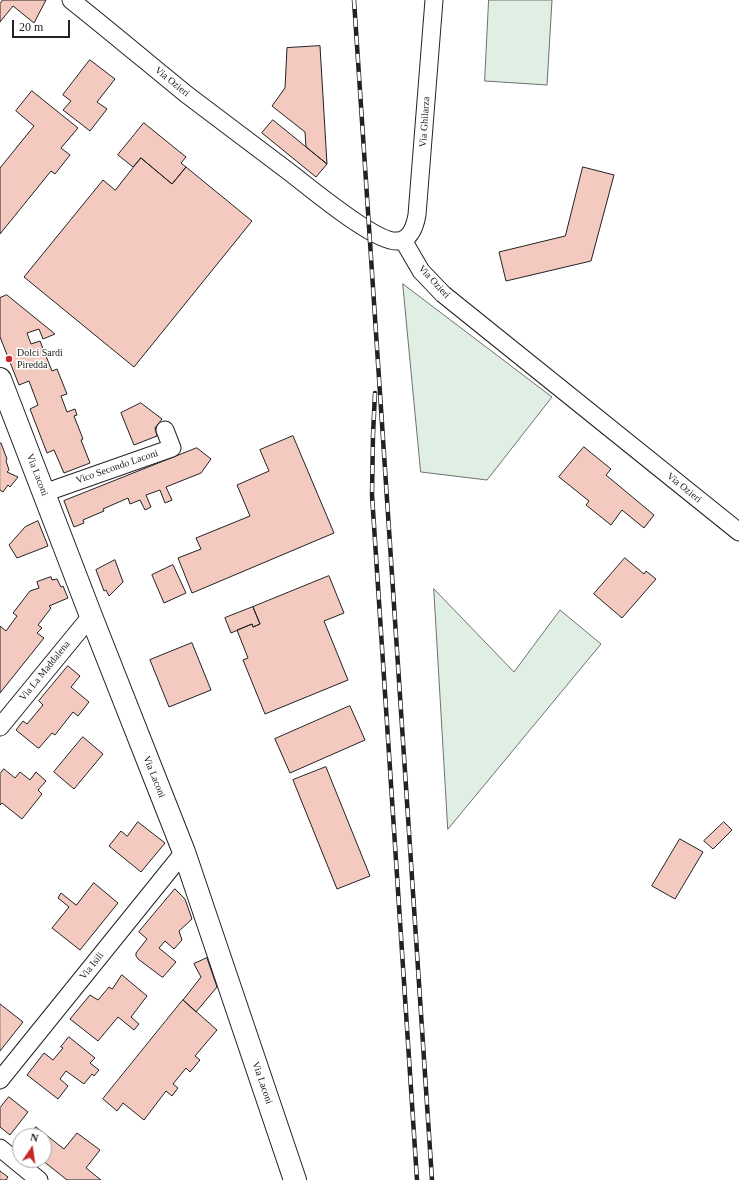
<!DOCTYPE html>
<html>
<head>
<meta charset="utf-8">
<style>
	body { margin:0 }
	#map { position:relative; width:739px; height:1180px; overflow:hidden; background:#fff; font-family:Georgia,serif }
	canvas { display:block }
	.north { position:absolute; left:12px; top:1128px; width:40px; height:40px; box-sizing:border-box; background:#fff; border:1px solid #a7a7a7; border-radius:50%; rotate:13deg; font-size:11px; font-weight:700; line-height:16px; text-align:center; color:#222 }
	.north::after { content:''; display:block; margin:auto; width:14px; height:18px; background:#c62828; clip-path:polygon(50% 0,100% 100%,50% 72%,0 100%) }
	.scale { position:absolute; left:12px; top:20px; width:58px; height:18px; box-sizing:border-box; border:2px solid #222; border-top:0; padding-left:5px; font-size:12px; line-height:14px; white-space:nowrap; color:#222; -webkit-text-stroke:3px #fff; paint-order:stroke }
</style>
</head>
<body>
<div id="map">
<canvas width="739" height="1180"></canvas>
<div class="north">N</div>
<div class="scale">20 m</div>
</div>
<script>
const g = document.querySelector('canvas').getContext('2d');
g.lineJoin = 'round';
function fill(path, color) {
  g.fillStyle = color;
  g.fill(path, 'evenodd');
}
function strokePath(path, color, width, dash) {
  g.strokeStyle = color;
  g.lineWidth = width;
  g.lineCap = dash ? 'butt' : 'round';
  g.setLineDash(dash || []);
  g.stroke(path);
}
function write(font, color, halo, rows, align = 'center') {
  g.font = font + ' Georgia,serif';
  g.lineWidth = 3;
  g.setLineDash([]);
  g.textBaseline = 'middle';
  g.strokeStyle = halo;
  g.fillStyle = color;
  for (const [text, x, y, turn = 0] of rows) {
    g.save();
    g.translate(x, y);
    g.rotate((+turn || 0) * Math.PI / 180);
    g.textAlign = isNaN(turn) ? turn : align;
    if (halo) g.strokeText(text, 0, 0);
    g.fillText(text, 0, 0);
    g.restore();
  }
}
const green = new Path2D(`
	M489 0H552L547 85 485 81Z
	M403 284 552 397 487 480 421 472Z
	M434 589 514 672 560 610 601 644 448 829Z`);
fill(green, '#e0efe3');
strokePath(green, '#6f6f6f', 1);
const building = new Path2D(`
	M3 0H46L34 23 13 6 0 22V4Z
	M320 46 327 164 306 147 305 132 272 106 285 88 287 48Z
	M90 60 115 79 97 102 107 109 90 131 63 110 71 101 63 95Z
	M32 91 78 128 61 148 70 155 55 174 51 171 0 234V168L34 126 16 111Z
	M273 120 327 164 316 177 262 133Z
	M144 123 186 157 181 163 186 167 172 184 141 158 133 167 118 155Z
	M141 158 172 184 186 167 252 221 134 367 24 277 103 180 115 190Z
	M583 167 614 175 591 261 506 281 499 252 565 236Z
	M7 295 55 334 43 339 39 329 27 333 31 344 40 341 52 371 57 369 67 394 61 396 67 412 75 409 77 415 74 416 83 439 81 440 90 463 64 473 54 450 47 453 30 409 38 405 29 381 19 385 0 337V298Z
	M141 403 162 419 155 428 157 436 134 445 121 413Z
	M293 436 334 533 192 593 178 558 201 549 196 538 250 516 237 485 269 471 260 450Z
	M0 443H1L7 459 6 461 9 470 7 472 18 477 10 487 8 485 3 492 0 490Z
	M584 447 611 469 606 475 654 515 644 528 622 510 611 525 586 505 589 501 559 477Z
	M197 448 211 459 201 473 166 487 172 500 165 503 160 490 146 495 151 507 145 510 140 500 130 504 128 498 103 509 104 511 83 520 84 523 74 527 64 501Z
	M38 521 48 546 17 558 9 545 25 527Z
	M625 558 644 574 646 571 656 579 622 618 594 594Z
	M115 560 123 582 109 596 106 590 104 591 96 570Z
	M173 565 186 593 164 603 152 575Z
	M329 576 344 613 324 621 348 680 265 714 243 660 248 658 237 630 252 624 253 627 260 624 253 607Z
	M51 577 52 580 57 579 61 587 63 586 68 598 49 606 51 608 38 625 42 628 37 633 44 638 0 693V626L6 631 17 616 13 613 30 591 39 588 37 582Z
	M253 607 260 624 253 627 252 624 231 633 225 618Z
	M192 643 211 690 169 707 150 660Z
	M68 666 80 676 71 687 89 702 78 716 73 712 55 735 52 733 39 748H38L16 730 23 721 27 724 43 705 39 701Z
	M350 706 365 740 290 773 275 739Z
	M83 737 103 754 74 789 54 772Z
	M326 767 370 876 337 889 293 780Z
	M4 769 15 778 20 772 30 780 36 772 46 781 38 790 42 794 22 819 2 803 0 805V774Z
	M138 822 165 843 141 872 109 846 121 831 127 836Z
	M724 822 732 830 713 849 704 841Z
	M680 839 703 852 675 899 652 886Z
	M94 883 118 903 80 950 52 928 69 907 58 898 61 893 76 905Z
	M175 889 185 899 192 919 179 931 182 940 174 949 165 941 159 948 176 962 163 977H162L138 959 136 956V953L147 939 139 932Z
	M207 958 217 987 196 1012 183 1000 201 977 194 964Z
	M122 975 147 996 131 1017 139 1024 134 1030 118 1017 98 1041 70 1019 90 995 98 1000 109 987 112 989Z
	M183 1000 217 1030 195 1056 200 1060 190 1072 186 1068 173 1084 178 1088 172 1096 166 1091 144 1120 123 1103 117 1111 103 1099Z
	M0 1004 23 1022 0 1051Z
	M69 1037 95 1058 90 1063 99 1070 94 1076 92 1074 84 1084 66 1071 60 1079 68 1086 58 1099 27 1075 44 1053 53 1060 63 1048 61 1047Z
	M9 1097 28 1112 10 1135 0 1127V1108Z
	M36 1127 64 1149 77 1133 100 1150 86 1168 101 1180H67L42 1160H44V1136H29Z
	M0 1171 8 1177 6 1180H0Z`);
fill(building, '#f3c9c0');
strokePath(building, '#222', 1);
const minor = new Path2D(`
	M71 0C110 31 148 63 186 94 220 120 254 145 288 171 308 186 375 243 397 241 410 241 415 226 417 215L434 0
	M403 240 421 271 443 294 739 532
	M44 493 172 448 165 430
	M0 727 91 616
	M0 1080 184 852
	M0 1148 39 1180`);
const tertiary = new Path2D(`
	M0 379 91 616 184 852 295 1180`);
strokePath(minor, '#222', 19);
strokePath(tertiary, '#222', 24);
strokePath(minor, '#fff', 17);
strokePath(tertiary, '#fff', 22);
const rail = new Path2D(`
	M354 0 432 1180
	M375 393 373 435 372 495 417 1180`);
strokePath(rail, '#222', 4.5);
strokePath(rail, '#fff', 3, [9]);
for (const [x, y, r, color] of [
	[9,359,4,"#c62828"]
]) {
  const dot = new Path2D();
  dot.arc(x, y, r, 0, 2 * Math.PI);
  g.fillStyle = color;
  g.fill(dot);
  strokePath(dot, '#fff', 1.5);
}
write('10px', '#222', '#fff', [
	["Via Ozieri",172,82,39],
	["Via Ghilarza",425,122,-86],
	["Via Ozieri",434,282,47],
	["Vico Secondo Laconi",117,467,-19],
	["Via Laconi",37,475,69],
	["Via Ozieri",684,488,39],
	["Via La Maddalena",45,671,-51],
	["Via Laconi",154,777,68],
	["Via Isili",92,966,-51],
	["Via Laconi",262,1083,71]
]);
write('10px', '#222', '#fff', [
	["Dolci Sardi",17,353],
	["Piredda",17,365]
], 'left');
</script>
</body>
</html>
